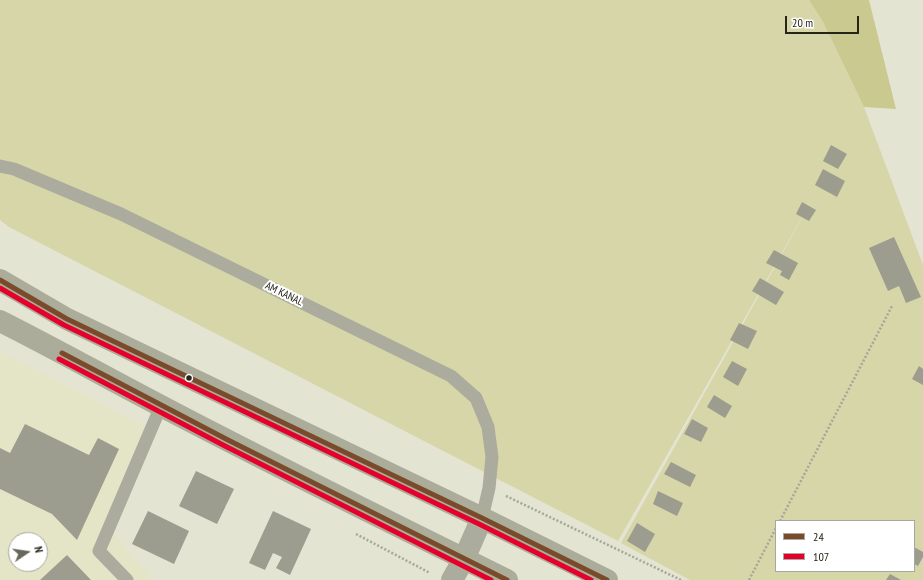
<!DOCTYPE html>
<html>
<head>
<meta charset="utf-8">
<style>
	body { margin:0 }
	#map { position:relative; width:923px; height:580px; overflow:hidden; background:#e4e4d3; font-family:"PT Sans Narrow",sans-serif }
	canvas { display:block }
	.legend { position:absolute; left:775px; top:520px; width:140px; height:52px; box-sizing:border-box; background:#fff; border:1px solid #a8a8a3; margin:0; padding:5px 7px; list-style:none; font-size:12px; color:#252519 }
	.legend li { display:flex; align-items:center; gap:8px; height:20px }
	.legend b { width:20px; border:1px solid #a8a8a3 }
	.north { position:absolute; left:8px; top:532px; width:40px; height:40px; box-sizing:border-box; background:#fff; border:1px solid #a8a8a3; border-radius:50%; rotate:77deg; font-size:11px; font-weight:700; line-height:16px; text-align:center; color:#252519 }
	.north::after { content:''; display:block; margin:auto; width:14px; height:18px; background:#68685a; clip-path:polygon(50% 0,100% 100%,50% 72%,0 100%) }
	.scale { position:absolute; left:785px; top:16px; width:74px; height:18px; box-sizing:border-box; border:2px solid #252519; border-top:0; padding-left:5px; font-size:12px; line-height:14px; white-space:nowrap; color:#252519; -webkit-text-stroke:3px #fff; paint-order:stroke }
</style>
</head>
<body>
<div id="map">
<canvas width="923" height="580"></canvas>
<ul class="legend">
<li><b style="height:5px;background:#7a4b2a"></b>24</li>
<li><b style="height:5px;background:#e4002b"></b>107</li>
</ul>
<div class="north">N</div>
<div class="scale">20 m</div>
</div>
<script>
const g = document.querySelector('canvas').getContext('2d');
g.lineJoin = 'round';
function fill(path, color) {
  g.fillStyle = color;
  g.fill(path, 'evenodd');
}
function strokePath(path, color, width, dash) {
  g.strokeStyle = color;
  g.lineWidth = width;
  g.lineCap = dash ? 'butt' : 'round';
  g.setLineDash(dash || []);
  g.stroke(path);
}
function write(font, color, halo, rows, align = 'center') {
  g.font = font + ' "PT Sans Narrow",sans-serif';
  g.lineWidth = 4;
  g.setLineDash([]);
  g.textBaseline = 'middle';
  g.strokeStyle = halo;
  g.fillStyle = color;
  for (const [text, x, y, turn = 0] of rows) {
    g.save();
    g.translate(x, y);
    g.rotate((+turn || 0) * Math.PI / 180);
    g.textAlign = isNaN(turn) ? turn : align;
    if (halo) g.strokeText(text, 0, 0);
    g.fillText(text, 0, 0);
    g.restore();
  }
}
fill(new Path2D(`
	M0 351 157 433 108 526 153 580H0ZM16 540H40V564H16Z`), '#e4e5c6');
fill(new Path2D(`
	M0 0H809L823 22 864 107 923 265V580H690L621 543 821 184 618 541 9 227 0 220ZM776 521H914V571H776Z`), '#d6d6a8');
fill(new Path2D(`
	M809 0H869L896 109 864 107 823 22Z`), '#cac98f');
fill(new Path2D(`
	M831 145 847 154 838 169 823 161Z
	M823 169 845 181 837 197 815 185Z
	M802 202 816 210 809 221 796 214Z
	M894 237 921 297 906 303 899 286 888 291 869 248Z
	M774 250 798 263 789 280 780 275 782 271 766 263Z
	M760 278 784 292 776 305 752 291Z
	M739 323 757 331 748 349 730 340Z
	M732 361 747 369 738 386 723 377Z
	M919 366 923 369V385L912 379Z
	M714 395 732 406 725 418 707 407Z
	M692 419 708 428 701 442 684 434Z
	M25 424 89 455 98 438 119 449 77 540 52 514 0 489V448L10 453Z
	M671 462 696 475 690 487 664 474Z
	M196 471 234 489 217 524 179 506Z
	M658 491 683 503 677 516 653 504Z
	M148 511 189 531 174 564 132 544Z
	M273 511 311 529 290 575 276 568 282 557 273 553 265 570 249 563Z
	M637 523 655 534 645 552 627 541Z
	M914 547 923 552V557L918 566 914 564Z
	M67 555 91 580H40Z
	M890 574 901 580H886Z`), '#9d9d8f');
strokePath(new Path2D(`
	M506 496 681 580
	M780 521 892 306
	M356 534 430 573
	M749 580 776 528`), '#a6a69a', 2.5, [2, 2]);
strokePath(new Path2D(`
	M0 166 14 169 121 214 451 376 476 398 488 427 492 457 489 488 482 518
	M127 580 99 551 161 406`), '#abac9d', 13);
strokePath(new Path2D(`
	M452 580 464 559 482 518`), '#abac9d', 22);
strokePath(new Path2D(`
	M0 280 67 319 482 518 607 580
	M0 321C54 348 107 378 161 406 275 466 391 523 507 580`), '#acac9a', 22);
strokePath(new Path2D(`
	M0 280 67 319 482 518 607 580
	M62 353 228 440 507 580`), '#7a4b2a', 5);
strokePath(new Path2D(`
	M0 288 64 325 479 524 591 580
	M59 359 225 446 491 580`), '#e4002b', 5);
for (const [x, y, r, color] of [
	[189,378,3.5,"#252519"]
]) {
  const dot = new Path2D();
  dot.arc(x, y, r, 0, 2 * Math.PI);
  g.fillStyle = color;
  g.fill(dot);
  strokePath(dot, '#fff', 1.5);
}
write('11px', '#252519', '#fff', [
	["AM KANAL",284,294,26]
]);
</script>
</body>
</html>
